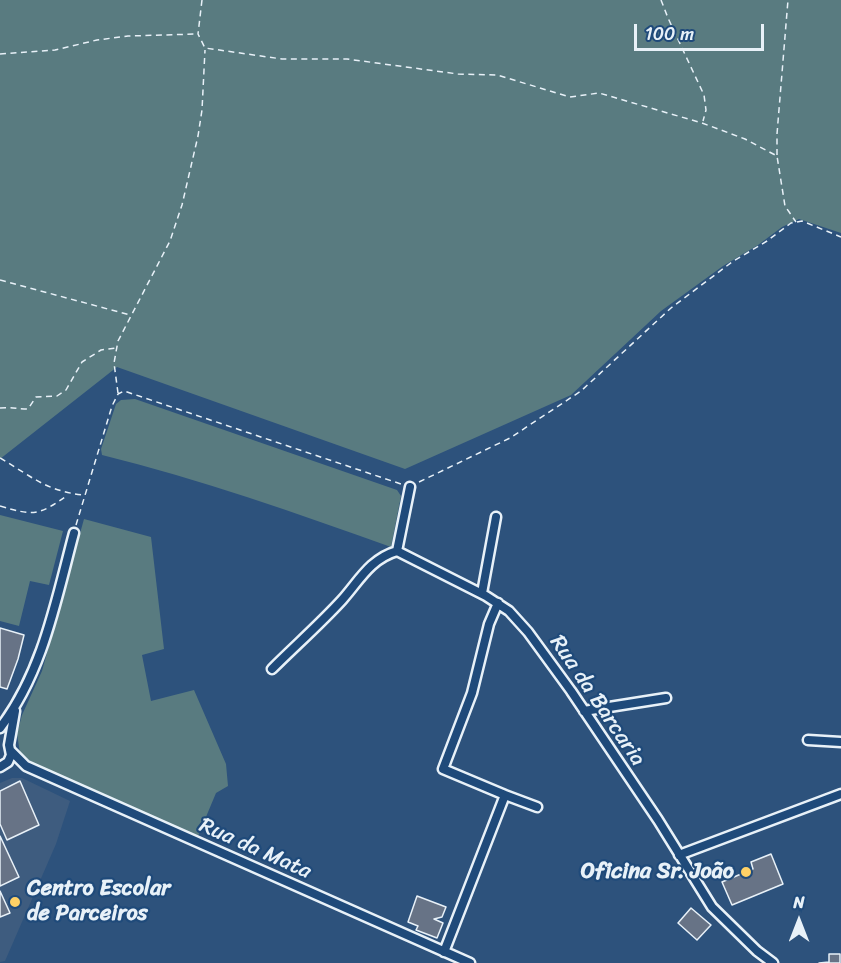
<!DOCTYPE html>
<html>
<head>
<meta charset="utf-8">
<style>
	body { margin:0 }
	#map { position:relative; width:841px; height:963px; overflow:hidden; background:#2d527c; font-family:Sriracha,sans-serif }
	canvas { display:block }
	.north { position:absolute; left:769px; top:891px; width:60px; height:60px; -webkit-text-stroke:4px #1f4a7a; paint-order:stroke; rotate:0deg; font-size:16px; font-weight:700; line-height:24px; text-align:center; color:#e8f1f8 }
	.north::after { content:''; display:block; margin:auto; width:21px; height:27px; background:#e8f1f8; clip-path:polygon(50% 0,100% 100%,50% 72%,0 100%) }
	.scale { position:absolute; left:634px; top:24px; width:130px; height:27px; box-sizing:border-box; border:3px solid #e8f1f8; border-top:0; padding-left:8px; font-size:18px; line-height:21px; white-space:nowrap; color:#e8f1f8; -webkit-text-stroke:4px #1f4a7a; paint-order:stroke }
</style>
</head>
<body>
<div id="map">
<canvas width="841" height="963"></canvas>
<div class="north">N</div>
<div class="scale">100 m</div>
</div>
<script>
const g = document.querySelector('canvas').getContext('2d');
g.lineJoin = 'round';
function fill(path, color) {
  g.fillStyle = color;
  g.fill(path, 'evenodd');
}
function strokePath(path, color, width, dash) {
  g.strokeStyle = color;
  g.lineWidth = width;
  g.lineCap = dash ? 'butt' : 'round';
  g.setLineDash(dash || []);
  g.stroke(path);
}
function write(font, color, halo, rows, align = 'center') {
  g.font = font + ' Sriracha,sans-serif';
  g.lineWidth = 4.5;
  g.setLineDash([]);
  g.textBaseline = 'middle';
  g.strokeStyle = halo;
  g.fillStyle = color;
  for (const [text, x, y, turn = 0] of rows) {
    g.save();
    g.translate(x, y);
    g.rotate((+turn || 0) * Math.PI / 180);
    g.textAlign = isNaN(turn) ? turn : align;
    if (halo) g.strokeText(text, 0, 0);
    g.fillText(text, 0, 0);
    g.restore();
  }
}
fill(new Path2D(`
	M12 778H22L70 801 56 844 5 961 0 962V783Z`), '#3e5c7f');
fill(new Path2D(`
	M0 0H841V233L799 219 782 227 758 245 723 266 661 311 571 395 405 469 117 367 0 459Z
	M135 399 397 490 401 496 391 547C296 513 200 479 102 455L101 449 116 404 121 400Z
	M0 515 63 531 49 585 30 581 19 626 0 621Z
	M84 519 151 537 164 649 142 655 151 701 194 690 226 764 228 786 216 793 198 836 41 769 20 753 17 734 22 715 42 671Z`), '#597b80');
const building = new Path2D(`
	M0 628 24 635 18 659 7 689 0 687Z
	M20 781 39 825 7 840 0 824V791Z
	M0 836 19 877 0 886Z
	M771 854 783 884 732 905 722 882 753 869 751 862Z
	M0 891 10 913 0 917Z
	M417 896 446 907 442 917 434 919 443 923 437 938 416 930 418 926 408 922Z
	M691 908 711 925 697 940 678 923Z
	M829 954H840V963H819L829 962Z`);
fill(building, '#677386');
strokePath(building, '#e8f1f8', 1.5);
const street = new Path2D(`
	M397 551 486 596 509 611 528 632 571 691 658 820 712 907 757 951 773 963
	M397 551 410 487
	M482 593 496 517
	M272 669C295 646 320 624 342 600 359 581 370 559 397 551
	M584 711 666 698
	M0 728C43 672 56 600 74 533
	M808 740 841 742
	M11 751 26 766 470 963
	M0 767 8 762 11 755 9 745 15 711
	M505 795 537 807
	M679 855 841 794
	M444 952 505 795 443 769 472 693 489 624 498 603`);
strokePath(street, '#e8f1f8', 13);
strokePath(new Path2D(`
	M202 0 198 34 205 48 282 59H347L458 74 497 75 570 97 599 93 702 123 745 139 777 156 785 206 796 222
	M661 0 668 18 704 95 706 110 703 121
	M0 54 55 50 97 40 128 36 197 34
	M777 155V134L788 0
	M0 280 130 315
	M118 393 114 363 118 341 170 241 182 205 198 136 202 110 205 50
	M0 408C10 407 18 409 28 409L36 397 57 396 66 390 82 362 101 350 116 348
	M0 458C31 476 46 491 83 495
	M419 482 510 438 581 391 671 308 732 262 767 241 791 223 802 221 841 237
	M0 506C34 516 38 516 68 495
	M76 525 112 406 118 394 124 391 401 484`), '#e8f1f8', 1.5, [6, 4.5]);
strokePath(street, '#1f4a7a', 8);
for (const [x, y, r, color] of [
	[746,872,6,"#ffd166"],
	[15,902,6,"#ffd166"]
]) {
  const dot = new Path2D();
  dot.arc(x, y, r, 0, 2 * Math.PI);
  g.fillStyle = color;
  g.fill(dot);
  strokePath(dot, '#1f4a7a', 2);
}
write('22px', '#e8f1f8', '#1f4a7a', [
	["Rua da Barcaria",597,701,56],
	["Rua da Mata",255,849,24]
]);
write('bold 22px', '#e8f1f8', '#1f4a7a', [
	["Oficina Sr. João",734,872],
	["Centro Escolar",27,889,"left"],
	["de Parceiros",27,914,"left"]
], 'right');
</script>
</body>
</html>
